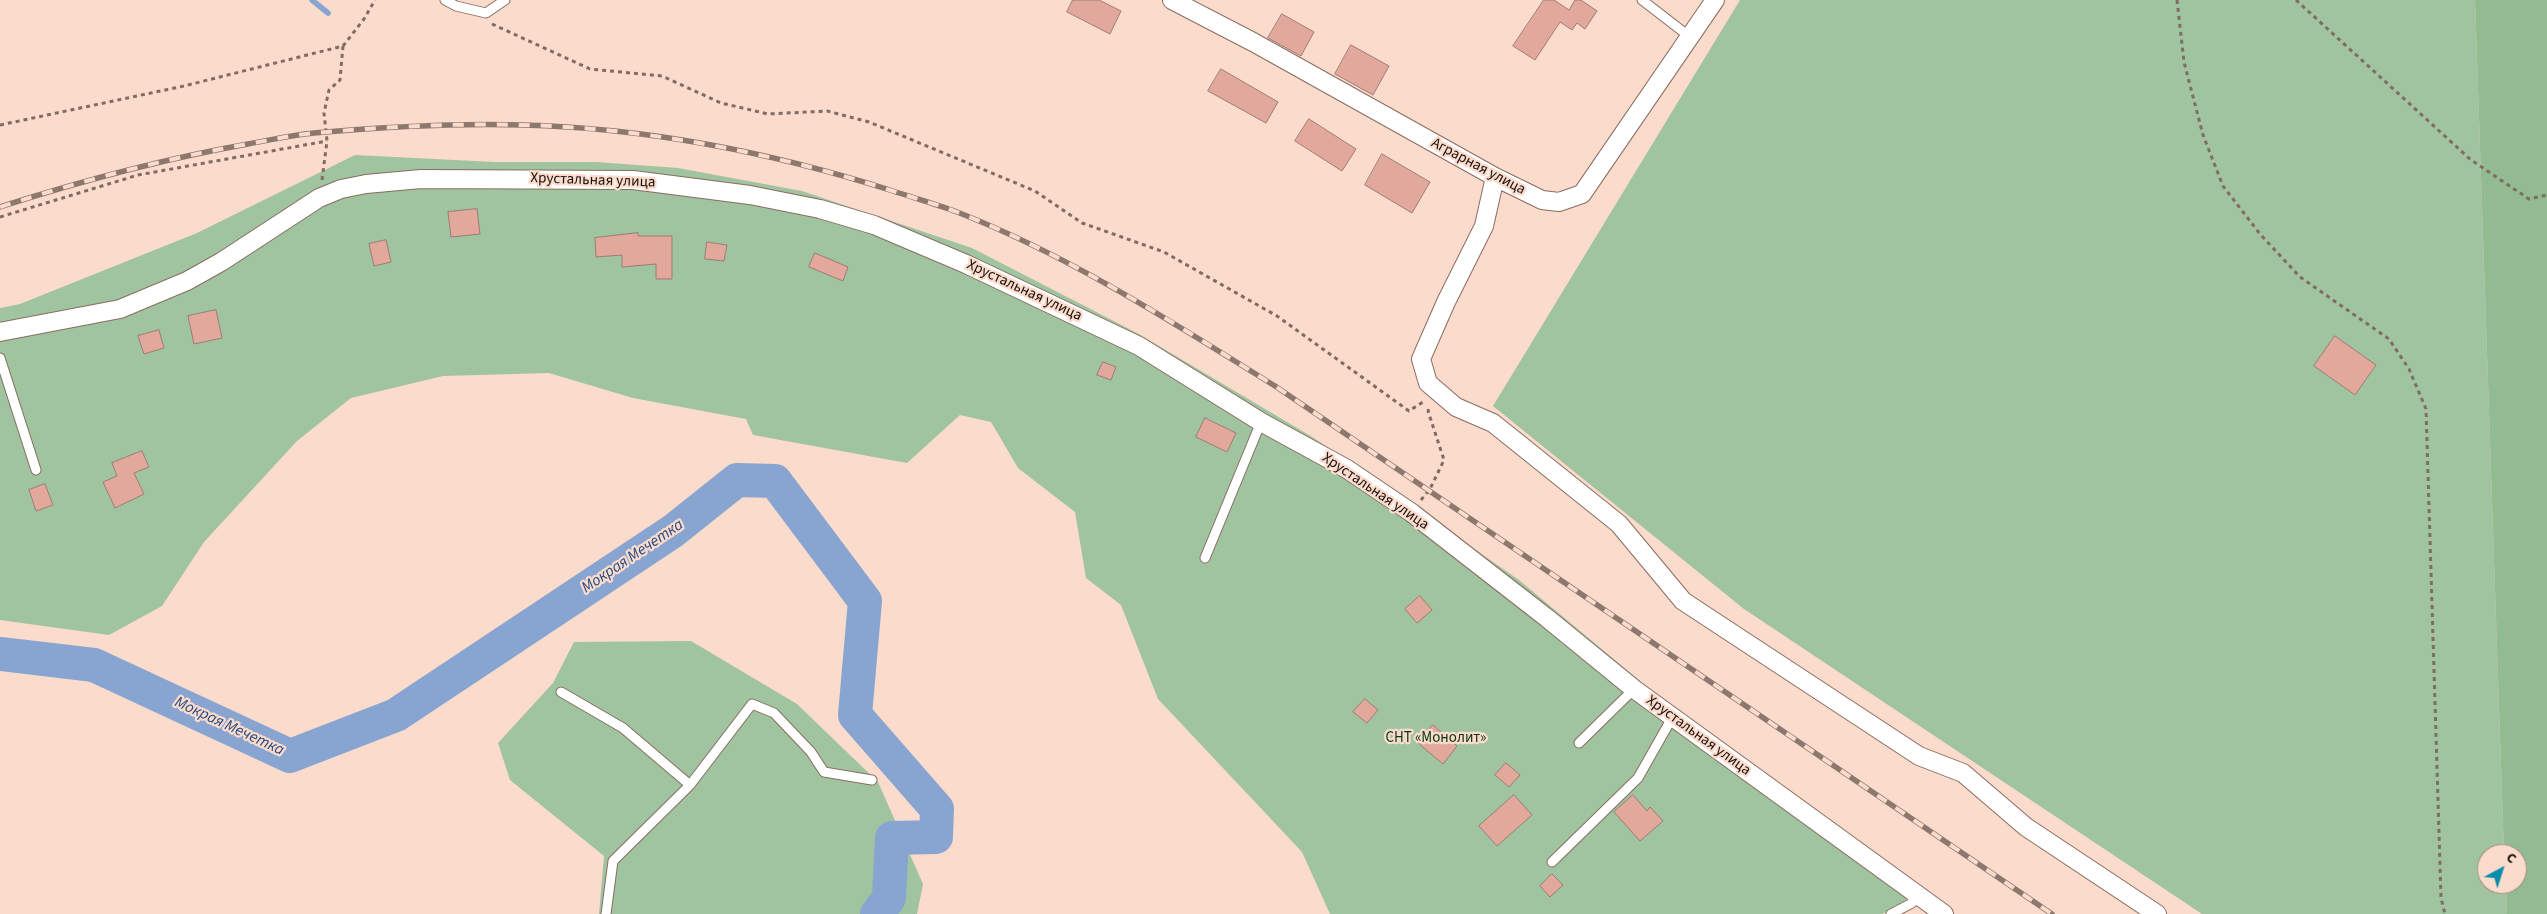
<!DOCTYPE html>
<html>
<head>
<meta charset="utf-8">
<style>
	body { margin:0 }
	#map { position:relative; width:2547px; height:914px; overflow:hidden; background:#fbdbcc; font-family:"Source Sans 3",sans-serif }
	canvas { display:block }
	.north { position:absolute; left:2477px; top:844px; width:50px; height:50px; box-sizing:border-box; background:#fbdbcc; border:1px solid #a1897e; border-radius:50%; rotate:40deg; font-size:14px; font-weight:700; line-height:20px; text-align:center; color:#190f0a }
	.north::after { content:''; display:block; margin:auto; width:18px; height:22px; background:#0a8cac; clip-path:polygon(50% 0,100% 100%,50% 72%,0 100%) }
</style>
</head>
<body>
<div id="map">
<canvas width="2547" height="914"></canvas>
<div class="north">С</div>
</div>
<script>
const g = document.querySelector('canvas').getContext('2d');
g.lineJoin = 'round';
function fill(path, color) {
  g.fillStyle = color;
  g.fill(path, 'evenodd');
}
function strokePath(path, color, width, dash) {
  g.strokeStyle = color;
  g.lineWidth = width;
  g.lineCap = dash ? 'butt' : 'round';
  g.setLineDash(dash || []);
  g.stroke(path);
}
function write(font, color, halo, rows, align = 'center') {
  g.font = font + ' "Source Sans 3",sans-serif';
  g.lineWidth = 4.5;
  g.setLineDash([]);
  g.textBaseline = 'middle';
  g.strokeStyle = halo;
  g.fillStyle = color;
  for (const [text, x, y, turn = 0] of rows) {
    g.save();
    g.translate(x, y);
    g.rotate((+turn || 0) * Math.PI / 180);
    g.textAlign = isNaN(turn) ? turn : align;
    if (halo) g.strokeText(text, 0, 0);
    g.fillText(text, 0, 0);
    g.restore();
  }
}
fill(new Path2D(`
	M1740 0H2475L2504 854H2487V884H2506L2507 914H2202L1744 609 1493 406Z
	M355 155 494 162H596L678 168 802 191 972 248 1137 333 1314 438 1519 580 1670 706 1906 883V902L1882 914H1330L1302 852 1158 699 1121 605 1086 578 1075 512 1018 468 991 422 960 415 907 463 753 435 746 419 633 398 549 373 443 376 351 398 297 441 204 542 162 606 109 635 0 620V308L20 304 197 233Z
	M691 641 797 704 878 782 923 884 917 914H599L604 856 510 780 498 743 553 683 574 642Z`), '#a0c3a0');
fill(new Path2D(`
	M2475 0H2547V914H2507L2506 884H2517V854H2504Z`), '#92bb92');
strokePath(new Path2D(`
	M312 0 328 13`), '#87a5d0', 5.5);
strokePath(new Path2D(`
	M0 654 94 665 290 756 396 715 673 531 737 480 775 481 865 601 855 715 937 809 936 837 892 838 889 898 877 914`), '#87a5d0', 34);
const building = new Path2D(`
	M1073 0H1099L1121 11 1110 34 1067 12Z
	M1544 0H1554L1569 10 1575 0H1581L1597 11 1585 29 1577 23 1572 30 1560 22 1535 60 1513 46Z
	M1282 14 1314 32 1301 56 1268 38Z
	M1351 45 1389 66 1373 95 1335 74Z
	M1221 69 1278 102 1266 123 1208 91Z
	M1309 119 1356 149 1342 171 1295 141Z
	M1382 154 1430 182 1412 213 1365 185Z
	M477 209 480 234 451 237 448 212Z
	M638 233V236H672V279H656V264L622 267V255L596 257 595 238Z
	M386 240 391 262 374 266 369 244Z
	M707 242 727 245 724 261 705 259Z
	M815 253 848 267 843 281 809 267Z
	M216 310 222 338 194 344 188 316Z
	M159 330 164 348 144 354 138 336Z
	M2335 336 2376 365 2355 395 2314 366Z
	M1103 362 1116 367 1111 380 1097 375Z
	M1205 418 1236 433 1227 452 1196 437Z
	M142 451 149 467 134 473 144 494 115 508 103 482 117 476 112 463Z
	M45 484 53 505 36 511 29 490Z
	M1420 596 1432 610 1417 623 1405 609Z
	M1365 699 1378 710 1367 723 1353 712Z
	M1433 725 1457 746 1443 764 1418 743Z
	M1506 763 1520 775 1509 787 1495 775Z
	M1514 795 1532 815 1497 846 1479 826Z
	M1633 795 1647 811 1650 807 1663 821 1640 841 1614 812Z
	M1552 874 1563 885 1550 897 1540 886Z`);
fill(building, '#e3a89c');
strokePath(building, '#9d7c76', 1);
const service = new Path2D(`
	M445 0 456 6 486 13 505 0
	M1642 0 1690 37
	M0 358 36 470
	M1205 558 1261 422
	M561 692 623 728 690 785 613 861 606 914
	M1579 743 1634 689
	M690 785 752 704 774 713 811 752 824 772 872 780
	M1552 862 1638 778 1672 718
	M1891 914 1912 903 1914 893`);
const minor = new Path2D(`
	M1172 0 1253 42 1495 177 1542 200 1559 202 1582 194 1715 0
	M1495 177 1484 226 1446 302 1421 359 1428 383 1456 407 1493 423 1619 524 1683 601 1919 756 1963 773 2026 827 2157 914
	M0 332 120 309 187 281 221 262 319 198 341 189 366 184 421 179 633 180 750 195 820 209 874 225 966 264 1139 346 1261 422 1347 469 1412 513 1547 618 1634 689 1944 914`);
strokePath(service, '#896d60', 11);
strokePath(minor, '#896d60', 20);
strokePath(new Path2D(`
	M2177 0 2184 62 2203 135 2223 186 2260 234 2300 277 2389 339 2409 369 2426 409 2441 898 2445 914
	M2296 0 2471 160 2529 199 2547 195
	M492 24 590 69 662 76 721 103 768 114 827 111 869 122 1035 191 1082 223 1164 252 1277 316 1409 411 1423 402
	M0 125 184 86 343 46 364 19 375 0
	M322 180 327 141 324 113 329 90 340 80 343 46
	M0 217 138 175 327 141
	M1421 500 1430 489 1444 460 1428 411 1431 406`), '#806c62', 3, [4, 4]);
strokePath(service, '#fff', 9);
strokePath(minor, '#fff', 18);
const rail = new Path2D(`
	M0 207C81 181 163 159 248 144 270 140 292 135 314 133 383 127 454 123 523 125 647 128 774 153 893 191 914 198 936 204 957 212 1070 256 1172 322 1275 386L2052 914`);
strokePath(rail, '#8d786e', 5.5);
strokePath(rail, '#fbdbcc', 4, [11]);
write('15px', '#190f0a', '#fbdbcc', [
	["Аграрная улица",1478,167,28],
	["Хрустальная улица",593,181,2],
	["Хрустальная улица",1024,291,25],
	["Хрустальная улица",1375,492,34],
	["Хрустальная улица",1698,736,36]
]);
write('15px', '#06340d', '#fbdbcc', [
	["СНТ «Монолит»",1436,739]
]);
write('italic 16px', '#254b82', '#fbdbcc', [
	["Мокрая Мечетка",633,557,-34],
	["Мокрая Мечетка",229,727,25]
]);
</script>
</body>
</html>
